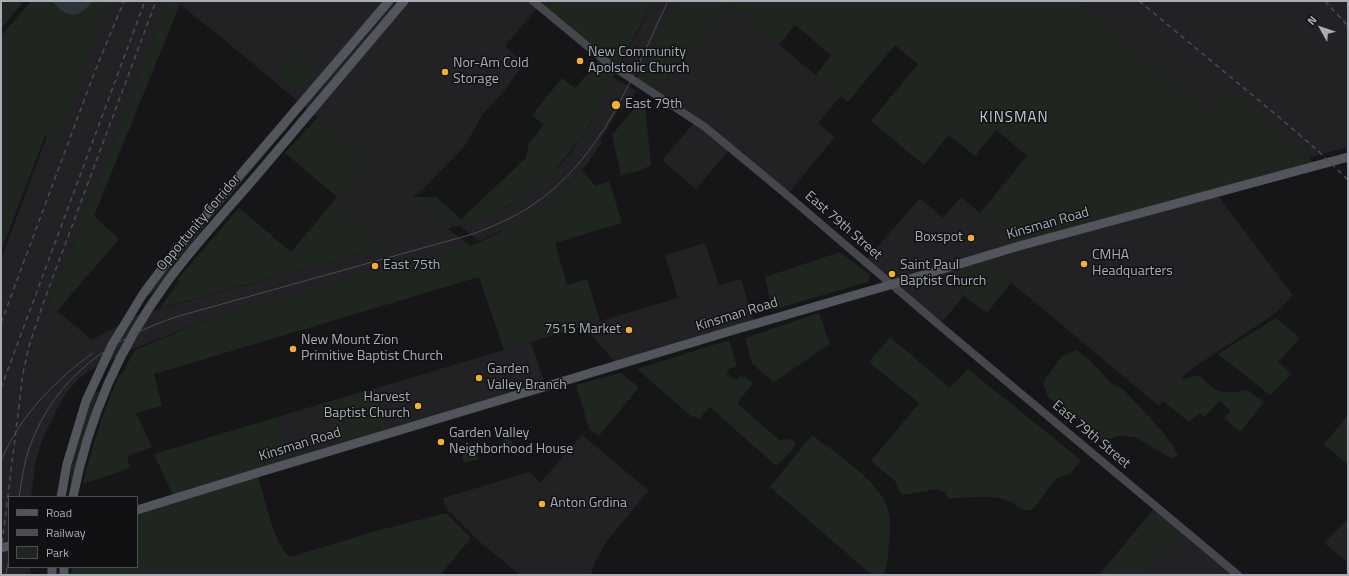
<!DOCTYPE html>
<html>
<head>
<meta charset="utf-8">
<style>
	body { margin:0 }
	#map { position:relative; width:1349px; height:576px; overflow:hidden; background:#161618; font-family:"Titillium Web",sans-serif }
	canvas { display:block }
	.frame { position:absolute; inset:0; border:2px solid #a8adb8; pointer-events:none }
	.legend { position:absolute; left:8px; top:496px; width:130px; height:72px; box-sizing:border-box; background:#111113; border:1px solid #4d4f55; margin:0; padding:5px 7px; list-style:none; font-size:12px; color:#a8adb8 }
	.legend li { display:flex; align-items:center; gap:8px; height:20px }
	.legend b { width:20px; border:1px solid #4d4f55 }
	.north { position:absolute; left:1301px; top:8px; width:40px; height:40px; -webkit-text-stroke:3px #111113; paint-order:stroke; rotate:310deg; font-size:11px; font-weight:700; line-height:16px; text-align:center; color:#a8adb8 }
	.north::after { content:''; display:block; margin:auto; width:14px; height:18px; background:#a8adb8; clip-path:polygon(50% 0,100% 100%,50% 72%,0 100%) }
</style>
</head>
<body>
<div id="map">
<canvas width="1349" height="576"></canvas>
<div class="frame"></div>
<ul class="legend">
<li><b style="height:5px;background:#53555c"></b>Road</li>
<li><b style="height:5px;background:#4a4c52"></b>Railway</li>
<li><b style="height:11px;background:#1e261f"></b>Park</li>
</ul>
<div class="north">N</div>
</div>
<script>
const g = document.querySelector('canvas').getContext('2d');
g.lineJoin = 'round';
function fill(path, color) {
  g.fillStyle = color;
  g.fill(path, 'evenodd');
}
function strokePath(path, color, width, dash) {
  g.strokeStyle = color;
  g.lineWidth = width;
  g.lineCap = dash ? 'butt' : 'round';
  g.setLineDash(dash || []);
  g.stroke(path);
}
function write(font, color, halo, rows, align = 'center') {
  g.font = font + ' "Titillium Web",sans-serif';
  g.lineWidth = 3;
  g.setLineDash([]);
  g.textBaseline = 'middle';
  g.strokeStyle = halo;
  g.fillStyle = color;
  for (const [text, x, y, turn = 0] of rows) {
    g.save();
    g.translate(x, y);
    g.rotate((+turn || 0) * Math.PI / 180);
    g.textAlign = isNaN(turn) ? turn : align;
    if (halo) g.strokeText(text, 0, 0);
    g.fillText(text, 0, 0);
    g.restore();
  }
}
fill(new Path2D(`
	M104 1H167L73 246 48 303 92 340 137 315 384 247 332 203 368 160 234 48 176 1H533L539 6 505 46 524 63 505 90 483 114 464 147 423 189 413 197 453 227 448 229 485 256 209 319 133 349 88 371 77 381 67 392 56 411 43 438 36 460 31 497H9V567H30L31 575H1V259L60 102Z
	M652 1H676L639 76 620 64 640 28Z
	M1075 1H1344L1348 5V147L1308 158 1210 114Z
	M730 4 841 96 818 123 835 137 787 195 731 148 696 189 662 160 696 121 654 93Z
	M614 78 637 91 622 110 619 109 600 141 602 142 587 164 560 192 534 213 521 221 479 241 460 226 508 206 522 197 559 166 570 154 591 123Z
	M1215 192 1293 295 1276 313 1187 372 1159 406 996 270 989 256 951 267 964 296 939 325 865 261 920 198 943 218 961 197 1019 246Z
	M705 243 719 285 741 279 755 324 619 364 614 361 583 326 678 298 665 255Z
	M531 342 546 387 389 434 376 388Z
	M327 402 340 448 290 463 277 417Z
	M582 435 646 488 648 491 607 541 595 562 591 575H520L480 542 446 508 443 498 530 472 540 483Z
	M1348 519V563L1324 543Z
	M1181 527 1238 575H1142Z`), '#222225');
fill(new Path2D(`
	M1 1H24L1 29Z
	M31 1H110L55 144 45 136 1 252V36Z
	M167 1H176L180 4 94 216 119 239 57 311 48 303 73 246Z
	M533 1H652C642 22 631 43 620 64 614 76 609 90 602 102 577 151 541 192 490 214 478 219 466 226 453 227L413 197H436L461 219 526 158 529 143 544 125 532 115 562 78 575 88 601 58Z
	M676 1H1075L1210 114 1230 92 1317 165 1019 246 980 213 1027 156 996 130 975 156 949 135 924 165 871 121 918 64 895 45 848 102 816 75 831 55 795 25 779 45 730 4 654 93 635 81 639 76Z
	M288 51 315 73C312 77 309 82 305 86 296 93 284 79 278 73 277 65 283 57 288 51Z
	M641 100 645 106 651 165 639 171 621 175 612 135Z
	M318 117 368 160 337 197 285 153Z
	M292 119 294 120 202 229 198 238 176 263 154 291 150 295 148 293 159 276Z
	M581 170 596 186 609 181 622 223 555 243 567 285 587 279 600 321 504 350 479 277 154 374 162 406 136 413 152 447 127 456 130 468 83 484C92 446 104 409 120 374H122L135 350 209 319 476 244C519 223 549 207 581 170Z
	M332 203 384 247 160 308 180 280H177L182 274 239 208 291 252Z
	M840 252 870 275 868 282 772 310 765 277Z
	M989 255 996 270 1011 283 987 313 964 296 951 267Z
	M819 313 830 344 774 382 752 364 745 338Z
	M1276 318 1300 338 1278 362 1292 374 1270 395 1218 354Z
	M890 337 950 388 968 369 1081 460 1071 473 1057 478 1032 510C1019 512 1015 502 1004 499 986 495 967 497 949 499L945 492 937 489 902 495 895 481 871 461 919 403 869 362Z
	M729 340 737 366 729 369 726 374 737 380 740 376 746 377 753 384 737 403 779 440 788 439 795 441V445L790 452 777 465 774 464 710 407 699 419 695 416 693 418 637 369Z
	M1076 350 1090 360 1109 381 1124 390 1162 431 1173 446 1178 455 1172 459 1135 437 1118 436 1102 442 1077 418 1048 397 1043 382 1062 356Z
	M621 373 639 387 599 436 589 429 576 385Z
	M1199 375C1218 395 1222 394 1248 390L1264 402 1240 432 1224 418 1231 411 1220 401 1204 417 1200 413 1189 422 1163 401 1180 380Z
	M376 388 389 434 340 448 336 433 333 432 329 418 321 417 315 409 317 407 327 404V402Z
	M95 391 99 392 93 407 78 455 70 490H69L72 464 91 400Z
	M1348 415V465L1324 444Z
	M277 417 290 463 257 473C263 491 275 549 290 557L376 531 446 513 471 538 440 575H71L72 567H137V510L174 498 154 454Z
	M812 435C833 451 883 484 888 510 891 521 890 531 889 541 888 553 888 564 884 575H872L770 487Z
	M501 445a6 6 0 1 1 12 0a6 6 0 1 1-12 0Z
	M468 449 476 454 479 459 464 463 460 450Z
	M1156 506 1181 527 1142 575H1099Z`), '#1e261f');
fill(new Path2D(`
	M52 1H92C79 20 65 18 52 1Z`), '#2c353c');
strokePath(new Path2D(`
	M533 1 609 64 705 127 787 195 939 325 1238 575`), '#45474d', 8);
strokePath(new Path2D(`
	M61 497 67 464 86 401 112 345 143 294 176 250 389 1
	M73 497C88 419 120 346 167 282 195 244 227 210 257 175 306 117 355 59 404 1
	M137 510 257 473 734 330 900 282 1019 246 1348 157
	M1 548 9 546
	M52 575V567
	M64 575V567`), '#53555c', 9);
strokePath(new Path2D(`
	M1 461C19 417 55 380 93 353
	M19 497C22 480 24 462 30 446 55 377 111 338 179 316L473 234C493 226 513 218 531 206 602 160 633 75 668 1
	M6 575 9 559`), '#4a4c52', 1);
strokePath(new Path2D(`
	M1139 1 1280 118 1317 150 1348 180
	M1325 1 1348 26
	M1 323 95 71 124 1
	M1 388 145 1
	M1 552 23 373 29 346 44 301 156 1`), '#4a4c52', 1.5, [5, 4]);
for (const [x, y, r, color] of [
	[580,61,4,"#f2b134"],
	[445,72,4,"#f2b134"],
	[616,105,5,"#f2b134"],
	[971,238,4,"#f2b134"],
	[1084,264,4,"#f2b134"],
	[375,266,4,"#f2b134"],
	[892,274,4,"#f2b134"],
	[629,330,4,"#f2b134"],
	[293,349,4,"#f2b134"],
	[479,378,4,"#f2b134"],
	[418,406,4,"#f2b134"],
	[441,442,4,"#f2b134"],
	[542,504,4,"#f2b134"]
]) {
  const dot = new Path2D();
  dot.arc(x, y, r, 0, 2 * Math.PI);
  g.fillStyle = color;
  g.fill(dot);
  strokePath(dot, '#111113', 1.5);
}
write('14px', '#a8adb8', '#111113', [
	["New Community",588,53],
	["Apolstolic Church",588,69],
	["Nor-Am Cold",453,64],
	["Storage",453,80],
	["East 79th",625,105],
	["Boxspot",963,238,"right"],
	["CMHA",1092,256],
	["Headquarters",1092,272],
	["East 75th",383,266],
	["Saint Paul",900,266],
	["Baptist Church",900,282],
	["7515 Market",621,330,"right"],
	["New Mount Zion",301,341],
	["Primitive Baptist Church",301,357],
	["Garden",487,370],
	["Valley Branch",487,386],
	["Harvest",410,398,"right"],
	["Baptist Church",410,414,"right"],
	["Garden Valley",449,434],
	["Neighborhood House",449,450],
	["Anton Grdina",550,504]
], 'left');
write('14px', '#a8adb8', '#111113', [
	["Opportunity Corridor",199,223,-50],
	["Kinsman Road",1048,224,-16],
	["East 79th Street",843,226,41],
	["Kinsman Road",737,315,-17],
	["East 79th Street",1091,435,40],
	["Kinsman Road",300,445,-17]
]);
g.letterSpacing = '1px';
write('15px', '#c9ccd4', '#111113', [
	["KINSMAN",1014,118]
]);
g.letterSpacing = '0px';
</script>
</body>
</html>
